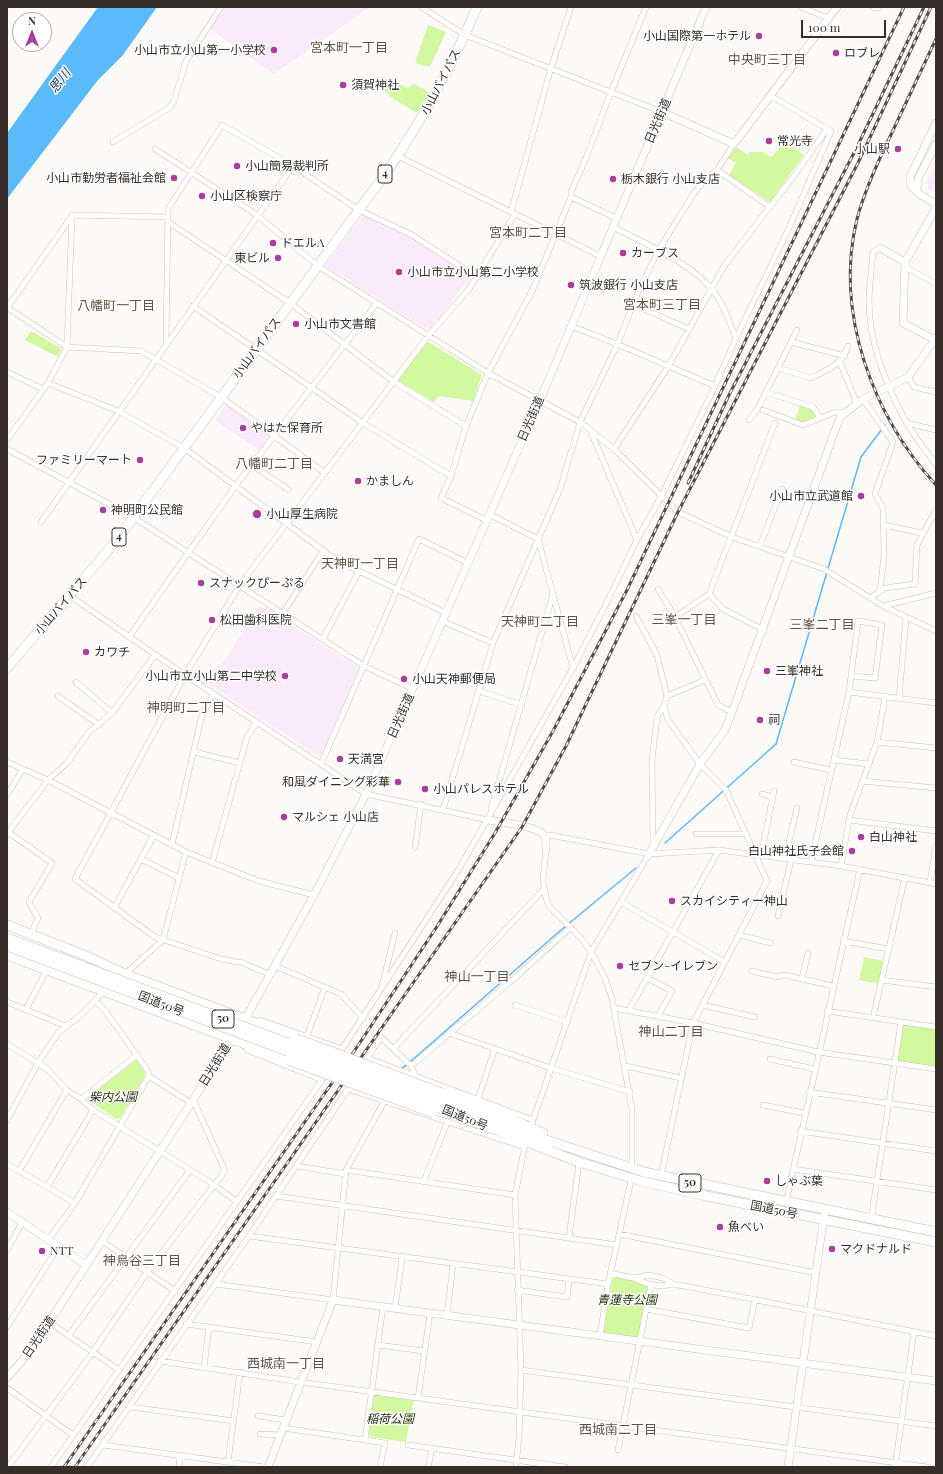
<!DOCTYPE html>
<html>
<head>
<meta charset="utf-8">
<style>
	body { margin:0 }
	#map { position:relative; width:943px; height:1474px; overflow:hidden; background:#fdf9f6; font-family:"Playfair Display",serif }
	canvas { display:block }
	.frame { position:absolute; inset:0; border:8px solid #362f29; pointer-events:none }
	.north { position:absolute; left:12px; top:12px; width:40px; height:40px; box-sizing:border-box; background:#fff; border:1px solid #afaca9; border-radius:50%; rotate:0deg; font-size:11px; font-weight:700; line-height:16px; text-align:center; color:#362f29 }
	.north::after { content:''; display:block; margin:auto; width:14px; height:18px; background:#a83d9d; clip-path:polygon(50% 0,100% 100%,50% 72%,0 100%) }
	.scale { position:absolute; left:801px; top:20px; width:85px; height:18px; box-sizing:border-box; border:2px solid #362f29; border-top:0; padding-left:5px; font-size:12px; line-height:14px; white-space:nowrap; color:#362f29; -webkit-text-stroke:3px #fff; paint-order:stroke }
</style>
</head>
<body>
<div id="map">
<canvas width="943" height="1474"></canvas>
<div class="frame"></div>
<div class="north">N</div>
<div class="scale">100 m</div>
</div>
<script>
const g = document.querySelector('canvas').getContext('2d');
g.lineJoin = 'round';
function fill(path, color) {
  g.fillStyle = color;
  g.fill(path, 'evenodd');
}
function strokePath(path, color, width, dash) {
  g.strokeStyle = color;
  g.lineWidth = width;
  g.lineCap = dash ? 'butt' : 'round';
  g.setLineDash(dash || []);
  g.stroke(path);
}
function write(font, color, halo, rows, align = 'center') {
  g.font = font + ' "Playfair Display","Noto Sans JP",serif';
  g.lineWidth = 3;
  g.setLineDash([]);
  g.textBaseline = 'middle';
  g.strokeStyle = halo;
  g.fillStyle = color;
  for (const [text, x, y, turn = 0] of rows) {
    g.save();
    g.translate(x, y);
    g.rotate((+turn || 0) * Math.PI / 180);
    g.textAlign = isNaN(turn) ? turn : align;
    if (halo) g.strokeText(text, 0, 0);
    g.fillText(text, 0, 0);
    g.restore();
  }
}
fill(new Path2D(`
	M219 7H370L274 74 207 27Z
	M936 163V193L929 190 927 181Z
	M364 215 414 239 470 277 431 328H425L327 267V264Z
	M227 403 271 436 260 451 215 420Z
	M260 606 359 668 322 755H317L209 684Z`), '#faeafc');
fill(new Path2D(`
	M428 25 446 32 430 67 415 63Z
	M378 79H387L408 88 414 84 429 92 417 113 394 99 375 83Z
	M784 141 804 155 770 202 729 175 736 163 727 158 736 147 748 155 750 152H763L772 157Z
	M31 331 59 347 61 350 58 357 25 340Z
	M427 341 482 375 473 401 439 396 434 402 398 381Z
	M800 405 813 408 817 418 804 423 795 420Z
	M864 957 884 961 879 984 859 980Z
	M902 1023 936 1028V1068L895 1063Z
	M136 1060 145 1072 144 1078 120 1118 116 1119 88 1100V1095Z
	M613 1276 633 1279 648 1288 640 1338 605 1334 603 1332Z
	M378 1395 414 1399 406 1442 371 1437 368 1433 374 1396Z`), '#d2f8a0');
fill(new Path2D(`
	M98 7H157L123 55 98 80 7 199V133Z`), '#5abafa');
strokePath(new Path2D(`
	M665 843 776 744 861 457 885 425
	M410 1062 561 930 636 868
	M402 1068 407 1065`), '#5abafa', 1.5);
const street = new Path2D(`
	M421 7 465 35 662 112
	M801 7 828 18
	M113 142 169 108 174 101 186 61 221 7
	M155 149 257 215 318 266 488 373 580 422 614 449 678 512 732 537 824 569 883 606 936 631
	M398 156 600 256
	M717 170 770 207
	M571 197 616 218
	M511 212 551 68 571 7
	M72 215 168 217
	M168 222 290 303 394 382 466 426
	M613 227C644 243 698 266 717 296 725 308 730 324 736 338
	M880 248 873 252C872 268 869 285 869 301 869 341 886 385 905 420 913 436 926 450 936 465
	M905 262 909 269 936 284
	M633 304 689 329
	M193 306 363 423 451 476
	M7 308 72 216
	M8 308 67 347 141 351 221 397 325 473
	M571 326C620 344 667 366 715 386
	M791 342 845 356
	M166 343 168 209 222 125 293 166 359 210 412 235 477 277
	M840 362 857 404
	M778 368 811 378C827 370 842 365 848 346
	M7 372 43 389
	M908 377 914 387 936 392
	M48 383 118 411 184 448 336 560 446 613
	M765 392 813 407 820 418
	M863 399 893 442 875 494 883 508 884 556 880 592
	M763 410 803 425 835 412H845
	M749 420 758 408 797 330
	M907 423 936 430
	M591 432 637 540
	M7 440 48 383 67 347 72 215
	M7 449 133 517 364 666 413 689
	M614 449 668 367 724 266 794 176 827 129
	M252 465 289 490
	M489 514 538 539 573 668
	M486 520 441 498 451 476 466 426 488 373 533 289 571 197V192L586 158 611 92 646 7
	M41 522 293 166
	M884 525 922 533
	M760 546 782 489
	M658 589 675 617 718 705 732 712
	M709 594 723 609 764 630
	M70 596 185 675 366 794 488 820
	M870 598 885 588 915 584 917 545 936 510
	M883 606 936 593
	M283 613 323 551
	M636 616 657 655 667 696
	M675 617 709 594 775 423
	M442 621 493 643
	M129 637 236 485 377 303
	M323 639 359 571
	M76 682 112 713
	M479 691 522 705
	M849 692 936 703
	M58 696 98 724
	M899 698 906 618
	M877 742 936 748
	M194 752 240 763
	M834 760 869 764
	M7 762 48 780 186 852 259 881 314 895
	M794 762 831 770
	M321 764 419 539 468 563
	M862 781 936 788
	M762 794 773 797
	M7 795 23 769
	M491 809 553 594
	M443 810 493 643 560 489 580 422 618 343 635 299 658 251 694 193 703 182 717 170 734 144
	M849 820 936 831
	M8 832 52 863 29 902 38 918 31 934
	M7 834 48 780 67 763 89 732 112 713 155 655
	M696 834H746
	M545 837 550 835 649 854 719 850 841 866 936 884
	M172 844 202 715 214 694
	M653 846 652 760 657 717 664 706
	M415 847 421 804
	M546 849 543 881 546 898 549 906 580 937 591 952 605 978 612 998 632 1110V1168
	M761 856 774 791
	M141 859 179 878
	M785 859 797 808
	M811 862 849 692 858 621 882 625 875 678 851 676
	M212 863 247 737 257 722
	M841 866 850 815 877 742 885 697
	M930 882 936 846
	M621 902 725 962
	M114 908 154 835
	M778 916 791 860
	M739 935 771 943
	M843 941 888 949
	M275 966 341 994 363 1018
	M752 971 777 977 785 975 833 986
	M125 974 163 940 186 852
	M271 975 243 963 221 959 155 937 75 879 185 675 240 585 428 336 469 289 515 214
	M647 978 672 991 658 1016
	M802 979 808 953
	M882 980 936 987
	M382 986 395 933
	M96 1001 106 1012 148 1071 149 1076 191 1103
	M7 1002 66 1026
	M515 1005 567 1022
	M702 1005 755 1017
	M614 1008 693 1023 818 1052 936 1069
	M26 1009 47 970
	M629 1010 719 850
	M827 1011 936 1027
	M873 1018 905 877
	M255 1023 260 1020 342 1049 459 869 573 668 605 606 637 540 662 495 715 386 736 338 790 226 831 131 771 96
	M449 1033 551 1068 630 1092
	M307 1036 325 987
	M7 1044 46 1068 67 1090 81 1099 93 1110 213 1184 237 1202
	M393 1049 543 890
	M367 1058 533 1120
	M770 1059 814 1069
	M363 1065 381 1037 411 1066 415 1075
	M411 1066 517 976 571 927
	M625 1066 681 1078
	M348 1089 524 1147
	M809 1092 936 1110
	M81 1099 137 1055
	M478 1099 495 1048
	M763 1105 804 1113
	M7 1120 38 1063 58 1033 82 1014 104 991
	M530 1129 591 952 649 854
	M800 1131 936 1151
	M7 1164 75 1203
	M297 1166 345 1174
	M793 1169 936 1190
	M346 1170 515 1195
	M19 1171 67 1090
	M661 1176 693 1023 767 881 726 790 700 764 668 720 664 706 667 696 705 680
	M424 1181 447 1123
	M47 1187 93 1110
	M276 1196 617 1245
	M786 1202 860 869
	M871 1220 901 1022
	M619 1234 816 1273
	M249 1236 608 1284
	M569 1237 579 1162
	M49 1239 75 1203 149 1076
	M7 1250 23 1221
	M610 1273 633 1278 649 1275 663 1278 673 1284C761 1300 848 1319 936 1336
	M633 1278C647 1284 658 1288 673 1284
	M216 1284 333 1300 346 1170 384 1102
	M517 1290 567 1297 569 1280
	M175 1291 147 1272 225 1171 193 1099
	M395 1309 402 1258
	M646 1309 749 1328 755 1299
	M447 1316 453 1264
	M49 1322 119 1370
	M186 1324 317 1342
	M7 1327 59 1246
	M69 1335 190 1170
	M600 1336 608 1284 632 1176
	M378 1345 424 1351
	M160 1361 300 1382 927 1467
	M204 1367 209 1327
	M521 1370 936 1426
	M7 1388 73 1435
	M418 1398 430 1313
	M130 1407 234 1421
	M258 1416 286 1420
	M283 1428 385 1443 380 1467
	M260 1434 280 1435
	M365 1440 383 1307
	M103 1445 264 1467
	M408 1445 565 1467
	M618 1450 651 1285
	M228 1462 240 1372
	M8 1467 93 1352 147 1272 102 1241
	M51 1467 322 1080 247 1050 245 1044
	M87 1467 249 1236 352 1083
	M179 1467 180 1456
	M428 1467 432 1449
	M516 1467 519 1437 521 1370 515 1195 526 1140
	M895 1467 914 1332`);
const secondary = new Path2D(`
	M875 7H878
	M662 112 734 144 837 7
	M936 144 918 179 917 189 919 194 936 204
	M919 194 911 186 910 177 936 123
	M880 248 905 262
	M935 340 903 323 905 262 936 208
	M488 820C501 822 535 826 543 834 547 839 546 844 546 849
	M649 854 700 764 725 730 732 712 840 417 863 399 908 377 936 338
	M243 1023 314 895 366 794 540 400 706 7
	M7 1212 86 1265
	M7 1378 21 1362 41 1335 235 1035
	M268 1467 333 1300 936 1381
	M788 1467 824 1216`);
const highway = new Path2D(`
	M7 668 116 541 383 177C421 123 451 68 477 7
	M7 925 84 955 125 974 295 1038
	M7 955 288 1060
	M442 1093 507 1117 543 1133
	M438 1099 528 1134 644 1172 936 1232
	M436 1107 579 1162 641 1181 706 1196 936 1242`);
strokePath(street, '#d0c0af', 6);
strokePath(secondary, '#d0c0af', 8);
strokePath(highway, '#d0c0af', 10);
strokePath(street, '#fff', 5);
strokePath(secondary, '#fff', 7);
strokePath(highway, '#fff', 9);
const rail = new Path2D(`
	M936 39C920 73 904 107 888 141 876 166 864 192 857 219 834 313 873 416 936 485
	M688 483 729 395 857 147 924 7
	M64 1467 355 1050 436 928 495 833 553 731 626 592 904 7
	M75 1467 522 827 566 746 678 512 858 163 931 7`);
strokePath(rail, '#534c47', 3);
strokePath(rail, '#fff', 1.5, [4.5]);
const highwayBridge = new Path2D(`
	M7 938 438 1099
	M7 946 436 1107
	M295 1038 442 1093
	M288 1060 433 1113`);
strokePath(highwayBridge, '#d0c0af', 10, []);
strokePath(highwayBridge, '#fff', 9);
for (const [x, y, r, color] of [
	[759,36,4,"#a83d9d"],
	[274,50,4,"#a83d9d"],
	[836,53,4,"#a83d9d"],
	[343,85,4,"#a83d9d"],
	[769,141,4,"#a83d9d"],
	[898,149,4,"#a83d9d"],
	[237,166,4,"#a83d9d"],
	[174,178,4,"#a83d9d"],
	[613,179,4,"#a83d9d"],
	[202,196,4,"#a83d9d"],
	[273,243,4,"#a83d9d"],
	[623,253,4,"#a83d9d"],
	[278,258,4,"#a83d9d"],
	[399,272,4,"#a83d9d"],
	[571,285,4,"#a83d9d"],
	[296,324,4,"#a83d9d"],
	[243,428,4,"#a83d9d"],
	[140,460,4,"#a83d9d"],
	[358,481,4,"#a83d9d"],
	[861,496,4,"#a83d9d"],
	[103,510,4,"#a83d9d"],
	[257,514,5,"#a83d9d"],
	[201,583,4,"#a83d9d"],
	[212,620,4,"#a83d9d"],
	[86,652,4,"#a83d9d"],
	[767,671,4,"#a83d9d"],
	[285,676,4,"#a83d9d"],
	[404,679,4,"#a83d9d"],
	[760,720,4,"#a83d9d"],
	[340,759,4,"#a83d9d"],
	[398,782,4,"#a83d9d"],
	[425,789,4,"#a83d9d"],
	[284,817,4,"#a83d9d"],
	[861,837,4,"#a83d9d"],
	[852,851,4,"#a83d9d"],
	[672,901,4,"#a83d9d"],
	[620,966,4,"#a83d9d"],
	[767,1181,4,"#a83d9d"],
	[720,1227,4,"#a83d9d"],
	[832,1249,4,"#a83d9d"],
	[42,1251,4,"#a83d9d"]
]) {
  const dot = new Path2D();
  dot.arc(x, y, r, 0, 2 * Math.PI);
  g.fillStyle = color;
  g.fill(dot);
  strokePath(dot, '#fff', 1.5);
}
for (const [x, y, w] of [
	[385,174,14],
	[119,537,14],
	[223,1019,22],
	[690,1183,22]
]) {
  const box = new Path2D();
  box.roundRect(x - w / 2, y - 9, w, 18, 3);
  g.fillStyle = '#fff';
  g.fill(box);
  strokePath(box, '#362f29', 1);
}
write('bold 11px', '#362f29', null, [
	["4",385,174],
	["4",119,537],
	["50",223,1019],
	["50",690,1183]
]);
write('12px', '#362f29', '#fff', [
	["小山国際第一ホテル",751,36,"right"],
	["小山市立小山第一小学校",266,50,"right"],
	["ロブレ",844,53],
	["須賀神社",351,85],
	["常光寺",777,141],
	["小山駅",890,149,"right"],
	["小山簡易裁判所",245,166],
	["小山市勤労者福祉会館",166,178,"right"],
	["栃木銀行 小山支店",621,179],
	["小山区検察庁",210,196],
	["ドエルA",281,243],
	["カーブス",631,253],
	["東ビル",270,258,"right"],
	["小山市立小山第二小学校",407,272],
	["筑波銀行 小山支店",579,285],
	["小山市文書館",304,324],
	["やはた保育所",251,428],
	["ファミリーマート",132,460,"right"],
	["かましん",366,481],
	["小山市立武道館",853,496,"right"],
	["神明町公民館",111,510],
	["小山厚生病院",266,514],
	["スナックぴーぷる",209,583],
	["松田歯科医院",220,620],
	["カワチ",94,652],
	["三峯神社",775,671],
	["小山市立小山第二中学校",277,676,"right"],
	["小山天神郵便局",412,679],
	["祠",768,720],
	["天満宮",348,759],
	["和風ダイニング彩華",390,782,"right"],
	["小山パレスホテル",433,789],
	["マルシェ 小山店",292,817],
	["白山神社",869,837],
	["白山神社氏子会館",844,851,"right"],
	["スカイシティー神山",680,901],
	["セブン-イレブン",628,966],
	["しゃぶ葉",775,1181],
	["魚べい",728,1227],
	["マクドナルド",840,1249],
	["NTT",50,1251]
], 'left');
write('12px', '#362f29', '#fff', [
	["小山バイパス",441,82,-63],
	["日光街道",658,121,-67],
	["小山バイパス",257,348,-54],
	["日光街道",531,419,-66],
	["小山バイパス",61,606,-49],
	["日光街道",401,716,-66],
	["国道50号",161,1004,21],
	["日光街道",215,1065,-58],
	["国道50号",465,1118,22],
	["国道50号",774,1210,11],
	["日光街道",39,1337,-56]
]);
write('italic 12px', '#223109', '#fff', [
	["柴内公園",113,1097],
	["青蓮寺公園",627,1300],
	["稲荷公園",390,1419]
]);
write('13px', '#615344', '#fff', [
	["宮本町一丁目",349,48],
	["中央町三丁目",767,60],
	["宮本町二丁目",528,233],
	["宮本町三丁目",662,305],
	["八幡町一丁目",116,306],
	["八幡町二丁目",274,464],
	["天神町一丁目",360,564],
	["三峯一丁目",684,620],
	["天神町二丁目",540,622],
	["三峯二丁目",822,625],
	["神明町二丁目",186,708],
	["神山一丁目",477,977],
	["神山二丁目",671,1032],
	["神鳥谷三丁目",142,1261],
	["西城南一丁目",286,1364],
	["西城南二丁目",618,1430]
]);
write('italic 13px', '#0c364f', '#fff', [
	["思川",60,81,-52]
]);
</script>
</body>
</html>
